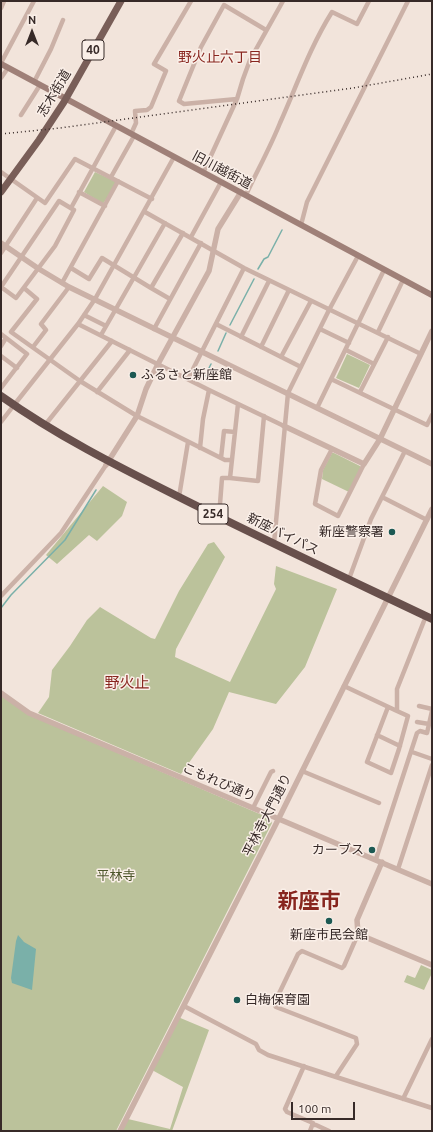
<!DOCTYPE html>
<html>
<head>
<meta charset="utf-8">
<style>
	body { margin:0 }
	#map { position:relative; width:433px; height:1132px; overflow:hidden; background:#f2e4db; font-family:Ubuntu,sans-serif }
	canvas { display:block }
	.frame { position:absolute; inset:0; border:2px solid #372a28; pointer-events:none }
	.north { position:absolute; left:12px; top:12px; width:40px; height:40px; -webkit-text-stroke:3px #faefe8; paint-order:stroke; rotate:0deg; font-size:11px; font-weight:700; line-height:16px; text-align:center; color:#372a28 }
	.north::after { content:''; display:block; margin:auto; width:14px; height:18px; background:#372a28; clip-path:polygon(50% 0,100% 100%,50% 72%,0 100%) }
	.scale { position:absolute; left:291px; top:1102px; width:64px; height:18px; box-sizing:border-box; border:2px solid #372a28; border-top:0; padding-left:5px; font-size:12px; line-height:14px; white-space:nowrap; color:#372a28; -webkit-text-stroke:3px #faefe8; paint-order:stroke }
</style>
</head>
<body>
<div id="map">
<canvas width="433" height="1132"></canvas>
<div class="frame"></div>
<div class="north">N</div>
<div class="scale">100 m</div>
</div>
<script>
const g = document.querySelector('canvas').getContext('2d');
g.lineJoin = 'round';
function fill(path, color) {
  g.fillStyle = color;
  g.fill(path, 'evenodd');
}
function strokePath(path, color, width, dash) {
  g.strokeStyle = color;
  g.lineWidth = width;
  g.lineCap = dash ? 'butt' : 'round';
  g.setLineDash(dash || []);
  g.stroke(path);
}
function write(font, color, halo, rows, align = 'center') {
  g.font = font + ' Ubuntu,"Noto Sans JP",sans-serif';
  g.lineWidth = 3;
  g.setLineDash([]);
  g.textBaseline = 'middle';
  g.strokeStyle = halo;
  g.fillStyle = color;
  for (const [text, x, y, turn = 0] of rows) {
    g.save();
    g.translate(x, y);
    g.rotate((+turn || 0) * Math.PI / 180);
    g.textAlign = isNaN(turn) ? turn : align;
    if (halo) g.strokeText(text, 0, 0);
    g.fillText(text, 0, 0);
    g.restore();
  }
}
fill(new Path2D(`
	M95 172 115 181 116 184 103 204 84 192Z
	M347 354 370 365 359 388 336 378Z
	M332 453H334L360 466 361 468 349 492 322 479 323 470Z
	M103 486 127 502 122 516 97 541 89 535 57 564 46 555Z
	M214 542 225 557 176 649 175 657 230 682 276 589 274 584 276 566 337 589 305 667 276 704 229 692 213 729 181 774 38 713 49 697 52 670 70 646 87 620 100 607 151 638 155 639 179 591 208 544Z
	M1 695 32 716 269 818 272 823 116 1131H1Z
	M421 965 432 970V973L424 990 404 982 407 975 415 978Z
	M178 1017 209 1030 172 1131H122L128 1119 170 1129 183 1087 152 1070Z`), '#bbc29b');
fill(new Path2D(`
	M18 935 24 942 36 949 32 990 12 983 11 978 16 941Z`), '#7ab0a9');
strokePath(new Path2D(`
	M258 269 264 259 268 257 282 230
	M230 325 254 279
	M218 351 226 333
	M203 380 211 364
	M1 608 11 595 65 540 96 490`), '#7ab0a9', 1.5);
strokePath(new Path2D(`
	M1 8 4 1
	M1 63 34 1
	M1 78 8 68
	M34 82 51 49 63 20
	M237 99 184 104 179 101 201 47 224 5 266 30
	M21 115 40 85
	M131 134 136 123 135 111 147 110 151 107 166 71 154 64 191 1
	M1 172 45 203 75 159 152 199
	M203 173 237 99 243 79 250 60 283 1
	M111 177 134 136
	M79 192 105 206
	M246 195C257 171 270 148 280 123 297 85 310 47 332 12L357 24 369 1
	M59 201 74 210 55 246 16 298 1 287Z
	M71 208 116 126
	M145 212 244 268 421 354
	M301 225 307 202 408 1
	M191 237 221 182
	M1 253 37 198
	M71 268 89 279 102 258 151 288 183 233
	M62 283 118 181
	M24 288 37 299 11 332 80 381 137 416 225 460H232
	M151 288 170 299
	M84 315 106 326
	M78 324 209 390 284 426
	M216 324 301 367
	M154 329 201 243
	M320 329 349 343
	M378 332 403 280
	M1 334 27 354 1 388
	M101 335 165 223
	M241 337 269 281
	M1 346 6 338
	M33 347 46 330 41 324 69 287
	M261 347 289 290
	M346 350 374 364
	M1 356 17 368
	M281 357 311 301
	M188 379 244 268
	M331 379 427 425 432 415
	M97 392 130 350
	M360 392 388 337
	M14 405 78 324 95 299 174 157
	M317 408 384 270
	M1 422 11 409
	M45 425 112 341
	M200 448 203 419 209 390
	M332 449 321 470 315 504 338 516 364 464
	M221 458 224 431 235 432
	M230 478 258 481 264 416
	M179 497 188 442
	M382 497 427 520
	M219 517 222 478H230L238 404
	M274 543 288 393 329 310 358 256
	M349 579 371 519 405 451
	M1 596 61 533 106 465
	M344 686 397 711V689L424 621
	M419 706 432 709
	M388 707 367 762 391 773 399 749 408 716 397 711
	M417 722 429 724
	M377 735 400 746
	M412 752 432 759
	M302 771 379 803
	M253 808 271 772 273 771
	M376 859 417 733 420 731 427 733 432 711
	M398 869 432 765
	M184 1006 256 1044 259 1050 268 1055 432 1108
	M304 1066 285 1109 287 1112 313 1123 310 1131
	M336 1076 357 1044 356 1038 276 1007 274 1004 298 954 302 951 342 968 344 966 358 934
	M403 1099 432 1039
	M313 1125H316L329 1131`), '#cbb1a7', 4.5);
strokePath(new Path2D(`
	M1 243 39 269 69 287 432 464
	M284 426 364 464 380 439 432 331
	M106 465 137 416 146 389 158 364 209 271 218 229 241 192
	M1 693 29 713 432 884
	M382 862 357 920 358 934 432 965
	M120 1131 276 824 432 509`), '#cbb1a7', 5.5);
strokePath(new Path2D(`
	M1 64 432 295`), '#9f8078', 6);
strokePath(new Path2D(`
	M1 192 39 140 64 102 121 1`), '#795e58', 7);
strokePath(new Path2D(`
	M1 396C56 435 115 465 175 495 260 538 346 578 432 619`), '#68504c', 8);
strokePath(new Path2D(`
	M1 134 60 128 353 88 432 74`), '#372a28', 1.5, [1, 3]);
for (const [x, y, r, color] of [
	[133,375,4,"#1c5953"],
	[392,532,4,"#1c5953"],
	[372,850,4,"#1c5953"],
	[329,921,4,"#1c5953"],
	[237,1000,4,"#1c5953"]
]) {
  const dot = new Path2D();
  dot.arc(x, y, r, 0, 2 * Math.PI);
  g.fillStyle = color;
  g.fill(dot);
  strokePath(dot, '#faefe8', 1.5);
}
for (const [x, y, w] of [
	[93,50,22],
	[213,514,30]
]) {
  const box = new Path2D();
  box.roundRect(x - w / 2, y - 10, w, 20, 3);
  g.fillStyle = '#faefe8';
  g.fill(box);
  strokePath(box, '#372a28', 1);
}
write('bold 12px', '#372a28', null, [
	["40",93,50],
	["254",213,514]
]);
write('13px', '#372a28', '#faefe8', [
	["志木街道",54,93,-59],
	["旧川越街道",222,170,28],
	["新座バイパス",283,534,26],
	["こもれび通り",219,782,23],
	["平林寺大門通り",267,815,-63]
]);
write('13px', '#372a28', '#faefe8', [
	["ふるさと新座館",141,375],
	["新座警察署",384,532,"right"],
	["カーブス",364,850,"right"],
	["新座市民会館",329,935,"center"],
	["白梅保育園",245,1000]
], 'left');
write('13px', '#4d562b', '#faefe8', [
	["平林寺",116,876]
]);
write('14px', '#88261f', '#faefe8', [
	["野火止六丁目",220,57]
]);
write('15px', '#88261f', '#faefe8', [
	["野火止",127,683]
]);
write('bold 21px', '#88261f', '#faefe8', [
	["新座市",309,901]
]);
</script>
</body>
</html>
